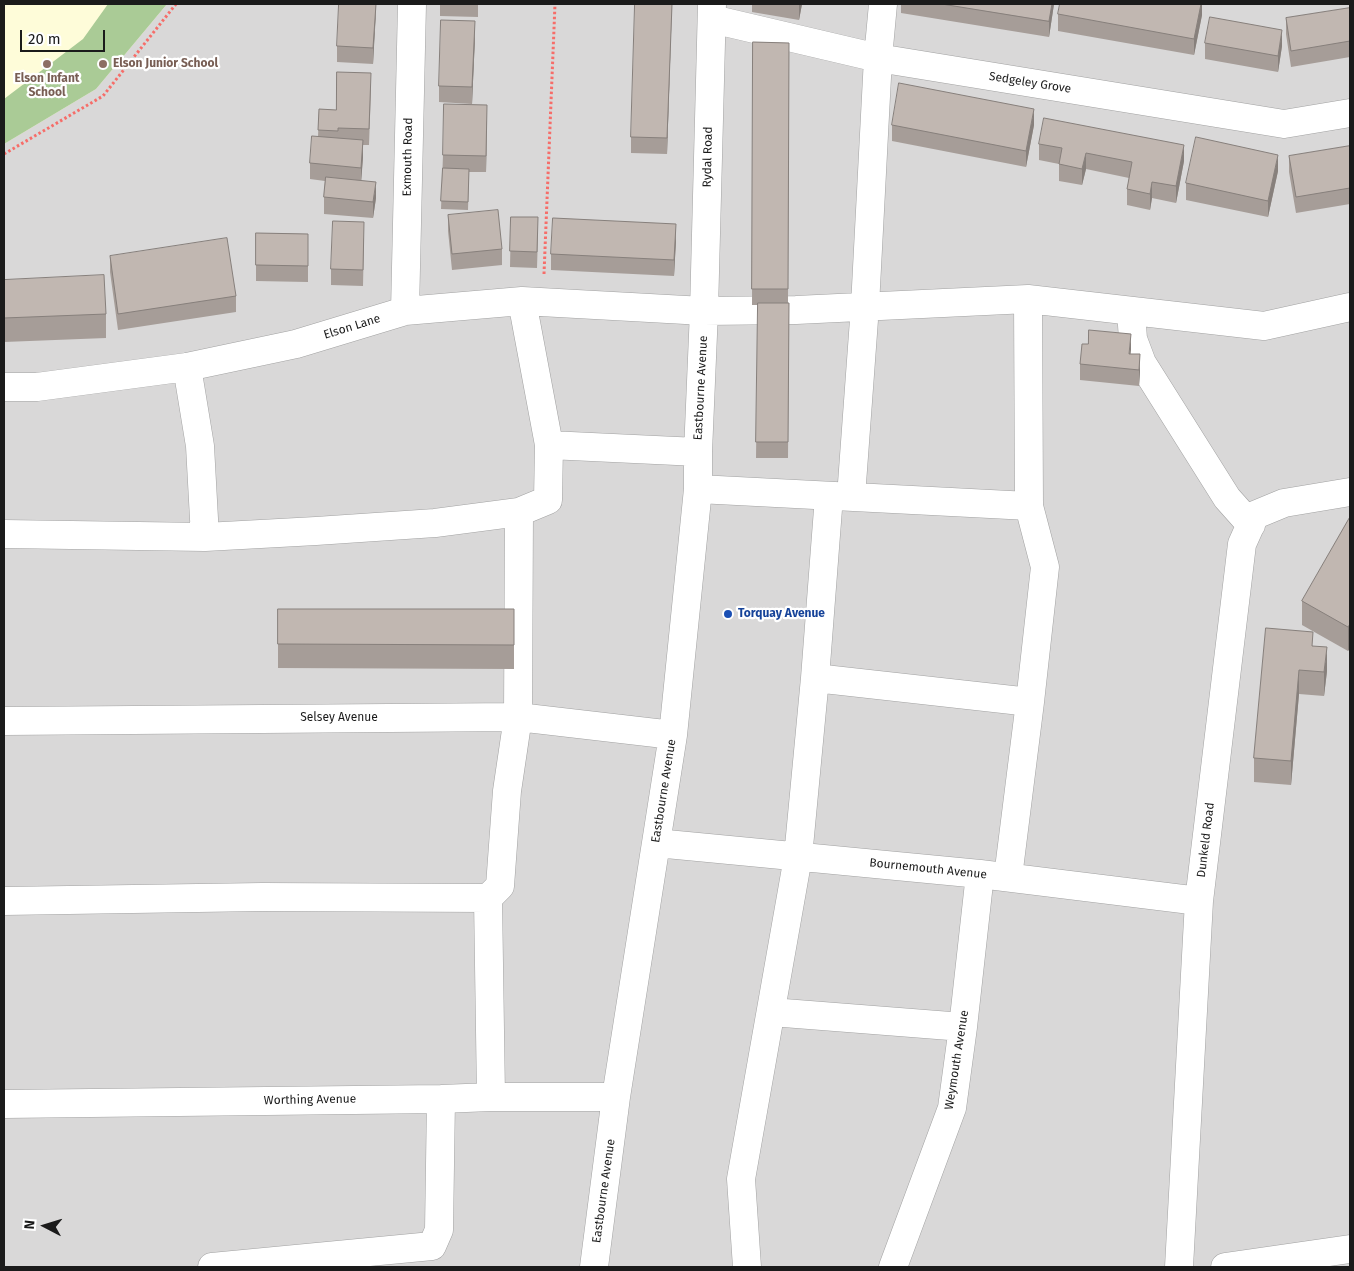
<!DOCTYPE html>
<html>
<head>
<meta charset="utf-8">
<style>
	body { margin:0 }
	#map { position:relative; width:1354px; height:1271px; overflow:hidden; background:#ede8e1; font-family:"Fira Sans",sans-serif }
	canvas { display:block }
	.frame { position:absolute; inset:0; border:5px solid #1b1b1b; pointer-events:none }
	.north { position:absolute; left:20px; top:1201px; width:50px; height:50px; -webkit-text-stroke:4px #fff; paint-order:stroke; rotate:275deg; font-size:14px; font-weight:700; line-height:20px; text-align:center; color:#1b1b1b }
	.north::after { content:''; display:block; margin:auto; width:18px; height:22px; background:#1b1b1b; clip-path:polygon(50% 0,100% 100%,50% 72%,0 100%) }
	.scale { position:absolute; left:20px; top:30px; width:85px; height:22px; box-sizing:border-box; border:2px solid #1b1b1b; border-top:0; padding-left:6px; font-size:15px; line-height:18px; white-space:nowrap; color:#1b1b1b; -webkit-text-stroke:4px #fff; paint-order:stroke }
</style>
</head>
<body>
<div id="map">
<canvas width="1354" height="1271"></canvas>
<div class="frame"></div>
<div class="north">N</div>
<div class="scale">20 m</div>
</div>
<script>
const g = document.querySelector('canvas').getContext('2d');
g.lineJoin = 'round';
function fill(path, color) {
  g.fillStyle = color;
  g.fill(path, 'evenodd');
}
function strokePath(path, color, width, dash) {
  g.strokeStyle = color;
  g.lineWidth = width;
  g.lineCap = dash ? 'butt' : 'round';
  g.setLineDash(dash || []);
  g.stroke(path);
}
function write(font, color, halo, rows, align = 'center') {
  g.font = font + ' "Fira Sans",sans-serif';
  g.lineWidth = 4.5;
  g.setLineDash([]);
  g.textBaseline = 'middle';
  g.strokeStyle = halo;
  g.fillStyle = color;
  for (const [text, x, y, turn = 0] of rows) {
    g.save();
    g.translate(x, y);
    g.rotate((+turn || 0) * Math.PI / 180);
    g.textAlign = isNaN(turn) ? turn : align;
    if (halo) g.strokeText(text, 0, 0);
    g.fillText(text, 0, 0);
    g.restore();
  }
}
fill(new Path2D(`
	M4 4H1350V1267H4Z`), '#d9d8d8');
fill(new Path2D(`
	M4 4H167L96 89 4 144Z`), '#fefcd9');
fill(new Path2D(`
	M108 4H167L96 89 4 144V99L83 39Z`), '#aacb96');
const minor = new Path2D(`
	M712 19 878 58 1284 124 1350 113
	M405 311 412 4
	M1131 311 1133 339 1142 363 1227 498 1251 525
	M187 367 200 446 205 537
	M4 387H37L187 367 296 344 405 311 522 301 704 311 796 310 1028 299 1264 326 1350 307
	M549 445 698 452
	M698 489 1029 506
	M851 497 865 306 878 58 883 4
	M4 534 205 537 316 531 435 523 519 512 548 500 549 445 522 301
	M815 678 1030 702
	M4 721 518 717 673 735
	M656 843 980 874 1199 901
	M1008 877 1030 702 1045 567 1029 506 1028 299
	M488 898 491 1097
	M4 901 262 897 488 898 500 886 507 791 518 717 519 512
	M771 1012 963 1027
	M4 1104 441 1099 491 1097H616
	M212 1267 432 1246 439 1230 441 1099
	M594 1267 616 1097 673 735 698 489V452L704 311 712 4
	M747 1267 741 1179 798 857 815 678 829 496
	M893 1267 952 1108 963 1027 980 874
	M1179 1267 1199 901 1242 544 1255 515 1284 503 1350 492
	M1225 1267 1350 1249`);
strokePath(minor, '#a2a2a2', 29);
strokePath(new Path2D(`
	M4 154 103 96 176 4
	M544 274 555 4`), '#f66d69', 3, [2.5, 2.5]);
strokePath(minor, '#fff', 28);
fill(new Path2D(`
	M376 4 373 64 337 62V46Z
	M440 4H478V17L440 16Z
	M672 4 667 154 631 153V137Z
	M752 4H802L799 20 752 12Z
	M901 4H1054L1049 37 901 13Z
	M1202 4V15L1194 55 1058 31V14Z
	M1350 8V57L1291 67 1286 34V18Z
	M475 37 472 104 439 102V86Z
	M753 42 789 43 788 303 789 319 788 458H756L758 305H752Z
	M1205 43 1282 46 1278 72 1205 59Z
	M371 89 369 145H363V157L361 180 376 198 373 218 324 214V197L325 181 310 179V163L318 137 319 109 336 110Z
	M487 121 486 172H469L468 210 441 209 443 155Z
	M892 125H1034L1026 167 892 141Z
	M1039 144 1184 161 1176 203 1152 198 1150 210 1127 205V189L1129 178 1086 169 1082 185 1059 181V164L1039 160Z
	M1350 146V204L1296 213 1289 172V156Z
	M1278 171 1268 217 1186 200V183Z
	M448 215 502 249V265L452 270 448 231Z
	M511 217 538 234 537 268 510 267Z
	M256 233 308 234V282L256 281Z
	M364 238 363 286 331 285V269Z
	M676 240 674 276 551 270V254Z
	M110 256 236 296V312L118 330 110 272Z
	M4 280 106 314V338L4 342Z
	M1088 344 1131 354 1140 371 1139 386 1080 380V364Z
	M1350 517V648L1348 651 1302 625V601Z
	M278 609H514V669L278 668Z
	M1266 628 1313 646 1327 671 1324 696 1299 694 1291 785 1254 782V758Z`), '#a69d98');
fill(new Path2D(`
	M376 4V12L373 64V48Z
	M672 4 667 154V138Z
	M799 4H802L799 20Z
	M1052 4H1054L1049 37V21Z
	M1201 4H1202V15L1194 55V39Z
	M475 21V37L472 104V87Z
	M1282 30V46L1278 72V56Z
	M487 105V121L486 172V156Z
	M1034 109V125L1026 167V151Z
	M363 140V157L361 184V168Z
	M1184 145V161L1176 203V186Z
	M1086 153V169L1082 185V169Z
	M1278 155V171L1268 217V201Z
	M376 182V198L373 218V202Z
	M1152 182V198L1150 210V194Z
	M676 224V240L674 276V260Z
	M1131 334V350L1129 370V354Z
	M1140 354V371L1139 386V370Z
	M1350 624V648L1348 651V627Z
	M1327 647V671L1324 696V672Z
	M1299 670V694L1291 785V761Z`), '#87807c');
const building = new Path2D(`
	M339 4H376L373 48 337 46Z
	M635 4H672L667 138 631 137Z
	M942 4H1052L1049 21Z
	M1060 4H1201L1194 39 1058 14Z
	M1350 8V41L1291 51 1286 18Z
	M1210 17 1282 30 1278 56 1205 43Z
	M441 20 475 21 472 87 439 86Z
	M753 42 789 43 788 289H752Z
	M337 72 371 73 369 129 338 128V131L318 130 319 109 336 110Z
	M899 83 1034 109 1026 151 892 125Z
	M444 104 487 105 486 156 443 155Z
	M1044 118 1184 145 1176 186 1152 182 1150 194 1127 189 1132 162 1086 153 1082 169 1059 164 1062 148 1039 144Z
	M312 136 363 140 361 168 310 163Z
	M1196 137 1278 155 1268 201 1186 183Z
	M1350 146V188L1296 197 1289 156Z
	M443 168 469 169 468 202 441 201Z
	M326 177 376 182 373 202 324 197Z
	M498 210 502 249 452 254 448 215Z
	M511 217H538L537 252 510 251Z
	M553 218 676 224 674 260 551 254Z
	M333 221 364 222 363 270 331 269Z
	M256 233 308 234V266L256 265Z
	M227 238 236 296 118 314 110 256Z
	M104 275 106 314 4 318V280Z
	M758 303H789L788 442H756Z
	M1089 330 1131 334 1129 354H1140L1139 370 1080 364 1082 344H1088Z
	M1350 517V624L1348 627 1302 601Z
	M278 609H514V645L278 644Z
	M1266 628 1313 632 1312 646 1327 647 1324 672 1299 670 1291 761 1254 758Z`);
fill(building, '#c1b7b1');
strokePath(building, '#87807c', 1);
for (const [x, y, r, color] of [
	[47,64,5,"#8d6e63"],
	[103,64,5,"#8d6e63"],
	[728,614,5,"#1a4fb4"]
]) {
  const dot = new Path2D();
  dot.arc(x, y, r, 0, 2 * Math.PI);
  g.fillStyle = color;
  g.fill(dot);
  strokePath(dot, '#fff', 2);
}
write('bold 12px', '#785e54', '#fff', [
	["Elson Junior School",113,64],
	["Elson Infant",47,79,"center"],
	["School",47,93,"center"]
], 'left');
write('12px', '#1b1b1b', '#fff', [
	["Sedgeley Grove",1030,83,9],
	["Exmouth Road",408,157,-89],
	["Rydal Road",708,157,-89],
	["Elson Lane",352,327,-17],
	["Eastbourne Avenue",701,388,-87],
	["Selsey Avenue",339,718],
	["Eastbourne Avenue",664,791,-81],
	["Dunkeld Road",1206,840,-83],
	["Bournemouth Avenue",928,869,6],
	["Weymouth Avenue",957,1060,-81],
	["Worthing Avenue",310,1100,-1],
	["Eastbourne Avenue",604,1191,-82]
]);
write('bold 12px', '#164399', '#fff', [
	["Torquay Avenue",738,614]
], 'left');
</script>
</body>
</html>
